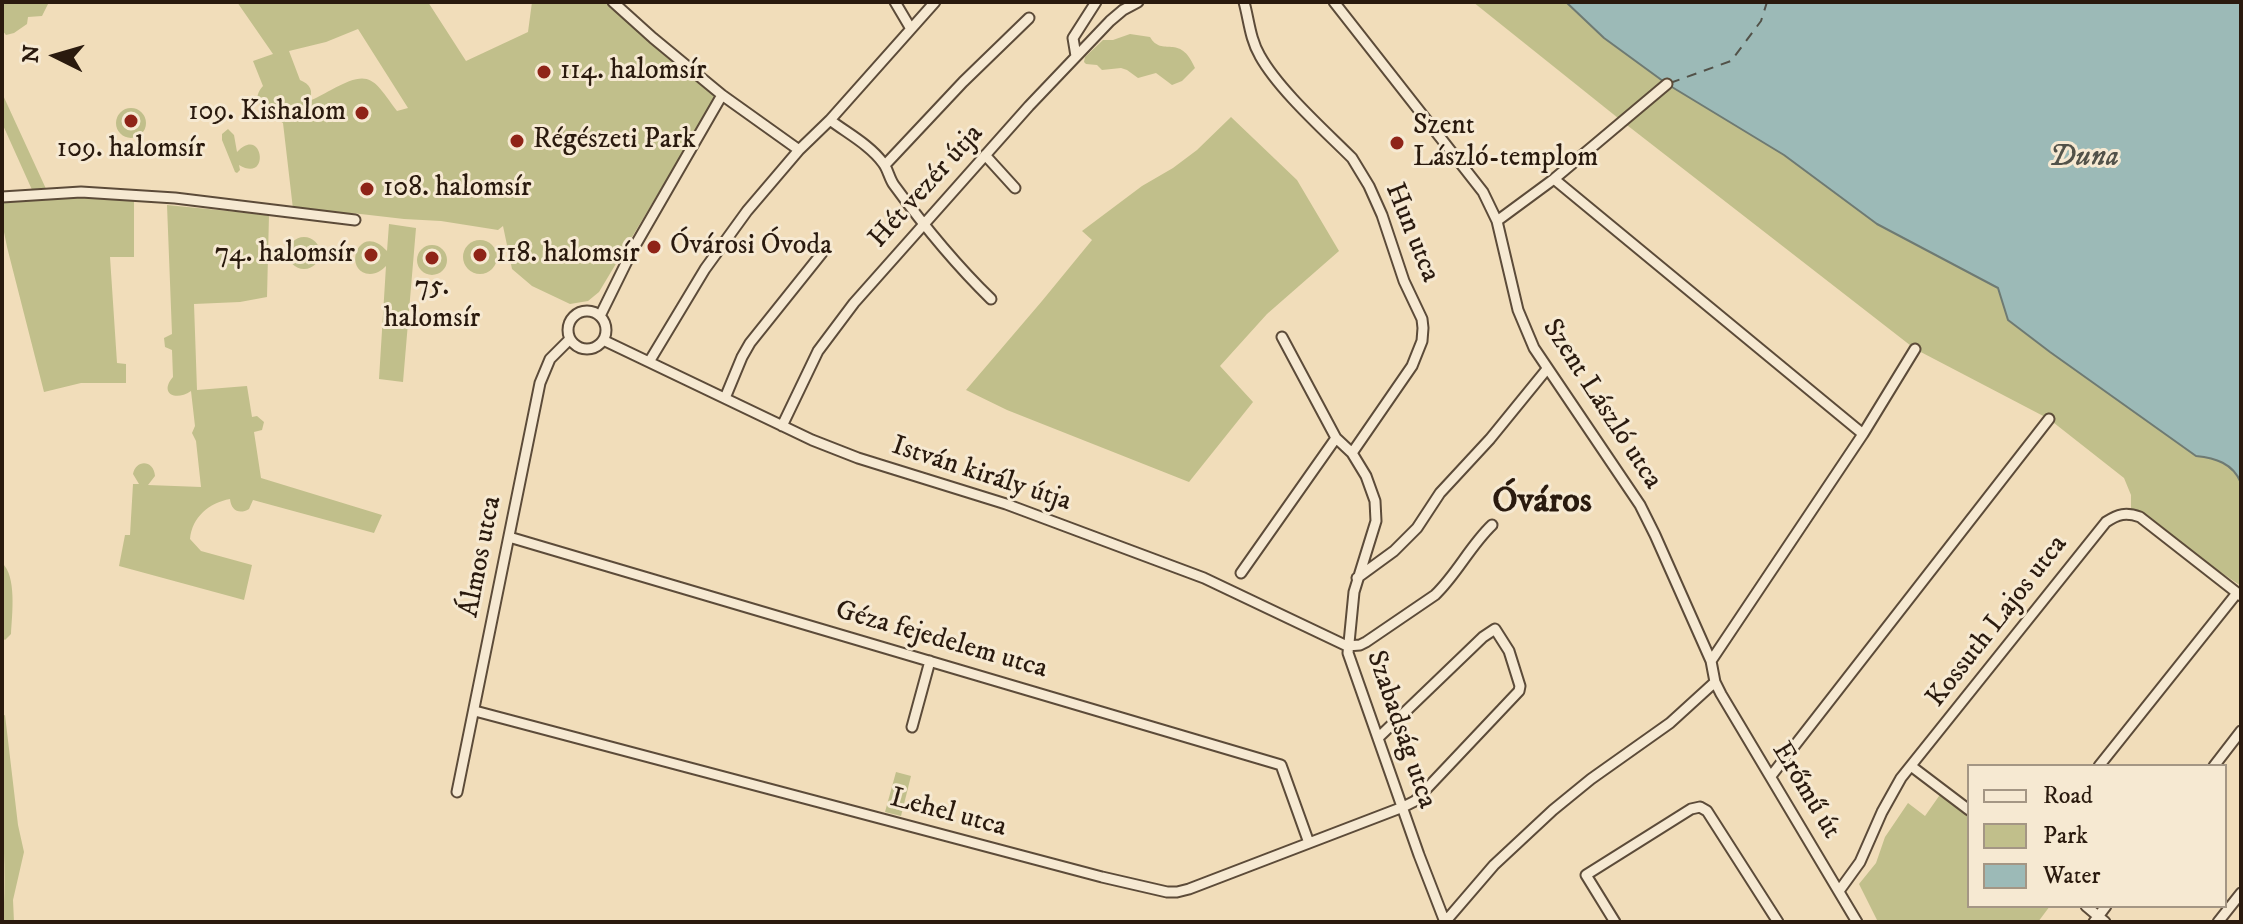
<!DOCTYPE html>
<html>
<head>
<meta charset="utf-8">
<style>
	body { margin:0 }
	#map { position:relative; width:2243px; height:924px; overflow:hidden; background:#f1ddba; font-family:"IM FELL DW Pica",serif }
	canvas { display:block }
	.frame { position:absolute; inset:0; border:4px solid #2a1a0e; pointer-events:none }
	.legend { position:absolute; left:1967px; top:764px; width:260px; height:144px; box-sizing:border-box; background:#f6e9d2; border:2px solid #a49684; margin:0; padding:10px 14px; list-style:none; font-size:24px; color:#2a1a0e }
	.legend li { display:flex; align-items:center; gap:16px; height:40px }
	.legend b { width:40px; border:2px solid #a49684 }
	.north { position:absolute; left:16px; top:16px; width:80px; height:80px; -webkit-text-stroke:6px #f6e9d2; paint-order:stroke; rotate:275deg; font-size:22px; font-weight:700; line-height:32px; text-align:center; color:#2a1a0e }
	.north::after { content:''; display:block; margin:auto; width:28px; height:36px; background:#2a1a0e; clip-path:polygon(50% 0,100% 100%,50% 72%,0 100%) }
</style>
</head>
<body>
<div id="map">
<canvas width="2243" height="924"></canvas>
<div class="frame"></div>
<ul class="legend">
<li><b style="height:10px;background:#f6e9d2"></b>Road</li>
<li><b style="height:22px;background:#c1bf8b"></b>Park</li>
<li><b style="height:22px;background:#9cbab7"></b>Water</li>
</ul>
<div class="north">N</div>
</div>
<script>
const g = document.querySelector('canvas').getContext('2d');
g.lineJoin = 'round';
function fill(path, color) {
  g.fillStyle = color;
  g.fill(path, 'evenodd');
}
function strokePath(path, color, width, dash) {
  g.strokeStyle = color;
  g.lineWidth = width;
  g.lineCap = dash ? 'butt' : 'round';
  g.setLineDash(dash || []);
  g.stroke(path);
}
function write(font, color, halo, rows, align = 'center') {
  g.font = font + ' "IM FELL DW Pica",serif';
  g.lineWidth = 6;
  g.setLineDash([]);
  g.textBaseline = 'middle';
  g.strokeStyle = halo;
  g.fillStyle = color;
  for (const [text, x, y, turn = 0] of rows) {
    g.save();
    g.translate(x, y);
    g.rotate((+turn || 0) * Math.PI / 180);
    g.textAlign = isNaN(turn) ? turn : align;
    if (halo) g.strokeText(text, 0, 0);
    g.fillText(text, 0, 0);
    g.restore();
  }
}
fill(new Path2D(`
	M2 2H49L42 16 28 17 27 24 14 33 6 35 2 30Z
	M237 2H428L466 61 528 32 532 2H606L716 97 599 292 588 301 570 304 532 286 512 269 503 226 498 230 441 221 404 219 352 213 322 214 293 209 283 123 275 118 271 109C257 108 253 97 263 86L253 61 273 54ZM358 29 408 108 397 111C373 79 371 68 331 90 323 94 315 99 309 101 314 91 310 84 300 80L289 51 326 42Z
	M1473 2H1566L1605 38 1784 155 1877 224 1999 288 2008 320 2050 352 2196 455C2215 458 2233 463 2241 483V586L2197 556 2194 559 2131 514V495L2124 478 2049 419 1915 349 1623 122Z
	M1130 34 1150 37C1162 58 1180 32 1195 68L1182 81 1172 85 1156 73 1138 78 1127 70 1121 68 1102 70 1097 65 1086 64 1084 62 1085 57 1103 40H1113Z
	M2 93 47 191 33 192 2 123Z
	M116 123a15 15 0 1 1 30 0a15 15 0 1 1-30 0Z
	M1231 117 1297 180 1339 251 1267 314 1220 366 1253 402 1189 482 1007 410 966 390 1042 301 1092 240 1082 231 1142 186 1173 168 1197 150Z
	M228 129 234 135 237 152C263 124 271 184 239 165L240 170 237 173 235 172 222 140V134Z
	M82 196 134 198V257H110L117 363 126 364V383H81L44 392 7 247 2 222V201Z
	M167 205 269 215 267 297 240 302 194 304 197 390 247 386 252 417 257 416 264 422 262 430 254 432 261 478 382 515 374 533 253 500 249 509C239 515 231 510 230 499 209 503 192 517 190 539L201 551 252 565 244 600 119 566 125 535H130L133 484H139L133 474C136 459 154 460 155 476L148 485 201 487 196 441 192 433 195 426 191 391C175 402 159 393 173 377L172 350 165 347 164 338 172 334Z
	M389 224 416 228 403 382 379 379 386 266C382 270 377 274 370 274 341 272 359 220 387 251Z
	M288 253a16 16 0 1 1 32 0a16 16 0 1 1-32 0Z
	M463 257a17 17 0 1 1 34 0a17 17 0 1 1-34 0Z
	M417 260a15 15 0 1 1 30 0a15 15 0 1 1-30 0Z
	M2 563C17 576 12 615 11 634L5 640 2 638Z
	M5 715 18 825 24 852 13 900 14 922H3C6 882 4 849 2 810 1 778 2 747 2 716Z
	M896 772 911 776 901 816 885 812Z
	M1944 789 1969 810V906H2050L2038 922H1878L1859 884 1876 863 1885 837 1908 803 1925 816Z`), '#c1bf8b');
const water = new Path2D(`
	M1566 2H2241V483C2233 463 2215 458 2196 456L2050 352 2008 320 1998 288 1877 224 1784 155 1667 84 1604 38Z`);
fill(water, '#9cbab7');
strokePath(water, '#6e7a73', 2);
strokePath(new Path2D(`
	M1670 83 1731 61 1761 21 1767 2`), '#525249', 2, [10, 8]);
const minor = new Path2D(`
	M613 2 653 38 722 95 799 150
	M895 2 911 29
	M1244 2C1249 20 1250 39 1260 56 1279 90 1324 130 1352 158L1369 186 1382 215 1404 281 1422 319 1423 328 1422 341 1412 366 1352 453
	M1334 2 1483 192 1497 221 1518 310 1534 348 1640 505 1655 535 1711 661 1715 682 1721 694 1857 922
	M1076 56 1073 38 1096 2
	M830 120C847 133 870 145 883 163 888 169 889 178 894 185 924 226 955 264 991 299
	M985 155 1015 188
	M885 165 963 82 1029 18
	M1554 179 1863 434
	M2 197 81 192 175 198 355 220
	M1497 221 1554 179 1667 84
	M568 330a19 19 0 1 1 38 0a19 19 0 1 1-38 0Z
	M600 316 632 251 722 95
	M1282 337 1336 438 1352 453 1366 476 1375 501 1376 521 1354 592 1348 653 1419 855 1445 922
	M603 340 812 440 858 458 1006 504 1204 578 1347 646 1360 645 1366 642 1435 595C1457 574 1470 546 1492 525
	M649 362 705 269 747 211 799 150 830 120 935 2
	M725 398 742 357 750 343 822 253
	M782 426 818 351 854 303 1029 106 1110 21 1123 10 1138 2
	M509 537 1281 765 1309 843
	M1241 573 1336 438
	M1357 578 1394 551 1417 528 1440 493 1490 439 1547 369
	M1711 661 1863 434 1915 349
	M475 711 1102 877 1167 892H1177L1189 889 1403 807 1415 801 1519 691 1520 686 1509 651 1495 629 1483 637 1379 737
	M912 727 930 661
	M1911 766 1969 810
	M2099 766 2237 593
	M2214 766 2241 731
	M1771 776 2049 419
	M457 792 540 383 550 359 570 339
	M1839 891 1860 862 1882 812 1901 778 2106 522C2118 514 2126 512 2140 517L2241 596
	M2086 906 2105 922
	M1445 922 1494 865 1553 810 1591 779 1670 723 1715 682
	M1615 922 1586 875 1691 809 1700 807 1707 811 1778 922
	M2094 922 2106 906
	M2218 922 2241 893`);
strokePath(minor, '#5c4b39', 13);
strokePath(minor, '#f6e9d2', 9);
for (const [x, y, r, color] of [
	[544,72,8,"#8f2418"],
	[362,113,8,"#8f2418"],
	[131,121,8,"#8f2418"],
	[517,141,8,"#8f2418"],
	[1397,143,8,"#8f2418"],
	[367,189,8,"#8f2418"],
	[654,247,8,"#8f2418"],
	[371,255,8,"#8f2418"],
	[480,255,8,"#8f2418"],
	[432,258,8,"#8f2418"]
]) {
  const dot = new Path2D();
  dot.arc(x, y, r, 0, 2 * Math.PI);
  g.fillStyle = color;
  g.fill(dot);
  strokePath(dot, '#f6e9d2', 3);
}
write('28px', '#2a1a0e', '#f6e9d2', [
	["114. halomsír",560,72],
	["109. Kishalom",346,113,"right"],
	["Szent",1413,127],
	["László-templom",1413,159],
	["Régészeti Park",533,141],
	["109. halomsír",131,150,"center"],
	["108. halomsír",383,189],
	["Óvárosi Óvoda",670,247],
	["74. halomsír",355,255,"right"],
	["118. halomsír",496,255],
	["75.",432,288,"center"],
	["halomsír",432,320,"center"]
], 'left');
write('28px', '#2a1a0e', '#f6e9d2', [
	["Hét vezér útja",927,187,-48],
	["Hun utca",1411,233,68],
	["Szent László utca",1601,405,57],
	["István király útja",981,475,18],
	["Álmos utca",482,557,-79],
	["Kossuth Lajos utca",1998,622,-52],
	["Géza fejedelem utca",941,641,16],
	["Szabadság utca",1400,730,71],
	["Erőmű út",1805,791,59],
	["Lehel utca",948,814,15]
]);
write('italic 30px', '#525249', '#f6e9d2', [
	["Duna",2084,159]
]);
write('bold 36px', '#2a1a0e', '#f6e9d2', [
	["Óváros",1542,504]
]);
</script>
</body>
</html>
